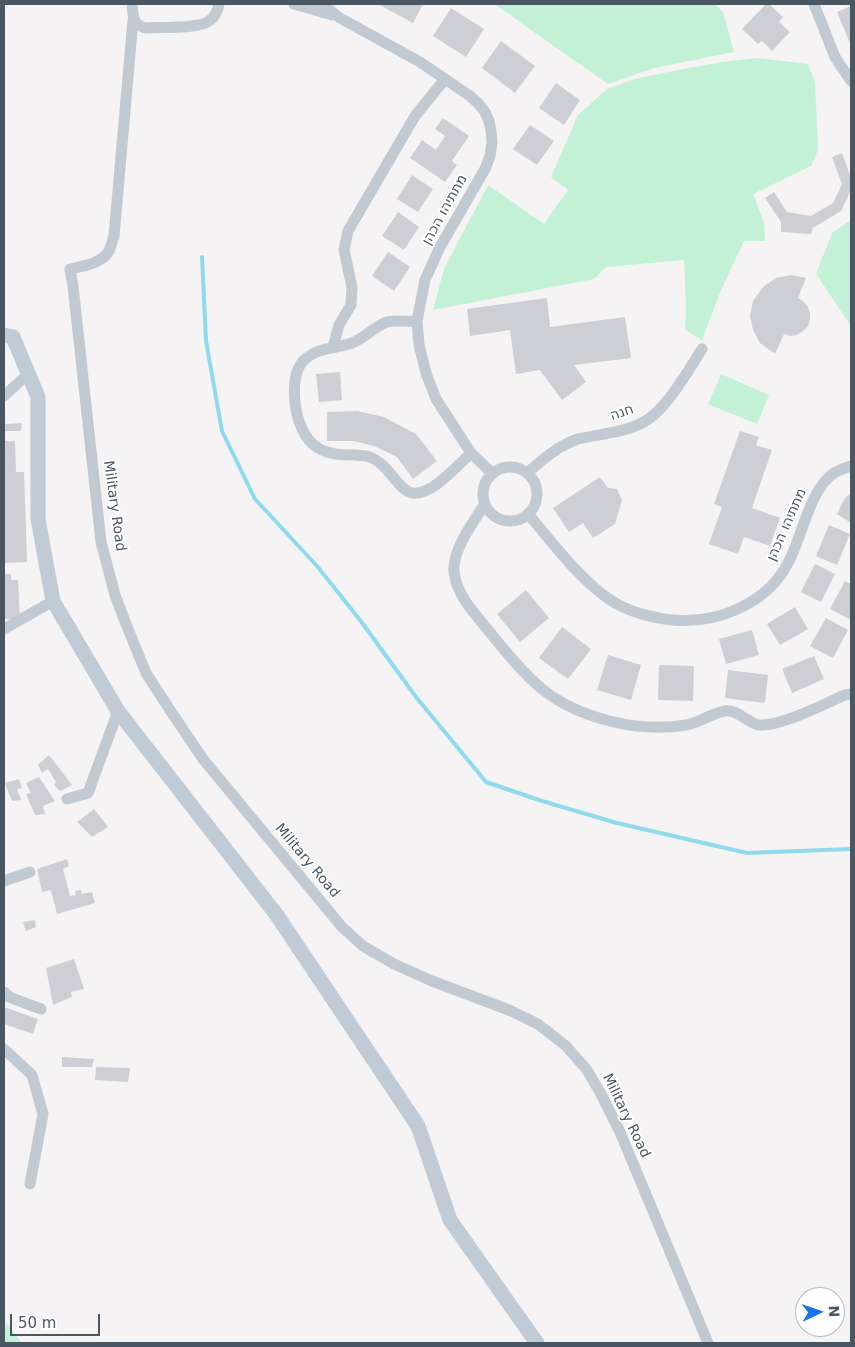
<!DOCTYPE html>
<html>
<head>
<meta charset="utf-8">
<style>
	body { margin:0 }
	#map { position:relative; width:855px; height:1347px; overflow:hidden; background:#f5f3f3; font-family:"DejaVu Sans",sans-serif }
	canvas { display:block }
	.frame { position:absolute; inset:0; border:5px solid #4a5661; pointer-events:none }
	.north { position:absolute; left:795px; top:1287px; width:50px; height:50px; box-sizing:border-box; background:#fff; border:1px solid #b7bbc0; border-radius:50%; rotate:87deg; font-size:14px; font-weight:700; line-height:20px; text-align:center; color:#4a5661 }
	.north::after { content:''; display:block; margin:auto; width:18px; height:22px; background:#1a73e8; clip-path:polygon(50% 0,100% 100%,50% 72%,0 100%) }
	.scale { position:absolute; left:10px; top:1314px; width:90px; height:22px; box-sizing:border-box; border:2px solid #4a5661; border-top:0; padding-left:6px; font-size:15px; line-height:18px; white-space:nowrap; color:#4a5661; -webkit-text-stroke:4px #fff; paint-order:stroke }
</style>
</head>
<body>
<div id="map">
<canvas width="855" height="1347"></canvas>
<div class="frame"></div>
<div class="north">N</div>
<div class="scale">50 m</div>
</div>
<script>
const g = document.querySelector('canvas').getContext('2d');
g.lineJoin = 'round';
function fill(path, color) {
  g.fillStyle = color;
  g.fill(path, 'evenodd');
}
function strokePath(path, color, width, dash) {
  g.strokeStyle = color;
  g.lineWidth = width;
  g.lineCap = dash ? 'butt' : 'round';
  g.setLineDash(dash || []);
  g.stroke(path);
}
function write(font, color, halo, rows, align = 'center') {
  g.font = font + ' "DejaVu Sans",Heebo,sans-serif';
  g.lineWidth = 4;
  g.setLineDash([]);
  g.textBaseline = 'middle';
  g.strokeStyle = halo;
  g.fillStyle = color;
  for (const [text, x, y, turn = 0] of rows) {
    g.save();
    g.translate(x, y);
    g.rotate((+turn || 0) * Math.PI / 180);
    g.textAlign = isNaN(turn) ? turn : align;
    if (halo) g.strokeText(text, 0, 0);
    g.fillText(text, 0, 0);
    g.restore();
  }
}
fill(new Path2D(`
	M491 4H714L723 12 734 52 654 68 608 84 497 6Z
	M757 58 808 64 815 82 818 150 811 166 753 194 764 223 765 241H744L721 290 702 340 685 330 686 308 684 260 606 267 594 279 433 310 444 269 488 185 544 224 568 190 551 177 578 115 607 89 635 79 673 71 722 62Z
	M851 220V326L816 274 832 233Z
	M721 374 769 395 757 424 708 404Z
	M4 1321 22 1343H4Z`), '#c3f1d5');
strokePath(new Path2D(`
	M202 257 206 341 222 431 255 499 317 566 360 620 416 697 486 782 542 801 617 823 747 853 851 849`), '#90daee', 4);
fill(new Path2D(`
	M378 4H423L413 23Z
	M766 4H769L783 17 779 22 790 32 772 51 762 41 758 44 742 29Z
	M851 6V42L850 43 837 12Z
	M451 8 484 29 466 57 433 36Z
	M501 41 535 66 515 93 482 68Z
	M556 83 580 100 564 125 539 108Z
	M443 118 469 136 452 161 457 165 445 182 410 158 422 140 436 150 445 136 435 129Z
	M530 125 554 141 537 165 513 149Z
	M842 153 851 178V190L841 211 813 228 811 234 781 232V222L765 198 774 192 787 212 811 216 833 203 842 184 832 157Z
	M412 175 433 189 418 212 397 199Z
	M398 212 419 227 404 250 382 236Z
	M388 252 410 267 394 291 372 276Z
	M791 275 806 278 798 298 804 302 808 307 810 313V320L808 326 803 331 797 335 791 336 784 334 775 354 760 343 753 330 750 316 753 301 764 286 776 278Z
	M547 298 550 327 625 317 631 358 574 365 586 382 562 400 540 370 516 374 510 330 470 336 467 309Z
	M340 372 342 400 319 402 316 374Z
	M357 411 384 417 416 434 437 461 413 479 397 457 374 446 354 441H327V412Z
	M22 423 21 431H4V424Z
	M740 431 759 437 756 445 772 450 752 508 780 518 770 546 744 537 738 554 709 544 722 507 714 504Z
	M4 441H15L16 472H24L27 562 4 563Z
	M600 477 608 488 617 489 622 500 615 524 593 538 583 523 569 532 553 508Z
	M851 493V523L837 514 841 505 846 497Z
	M829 525 850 534 837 565 816 556Z
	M815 564 835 574 821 602 801 592Z
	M4 574H11V580H18L20 619H4Z
	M845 581 851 584V620L830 609Z
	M526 590 549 618 520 642 497 614Z
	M795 607 808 629 780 645 767 624Z
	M826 618 848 630 833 658 810 646Z
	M562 627 591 649 568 679 539 658Z
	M752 630 759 655 726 664 719 639Z
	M608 655 641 665 631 700 597 690Z
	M814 656 824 679 792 693 782 669Z
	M659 665 694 666 693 701 658 700Z
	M728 670 768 675 765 703 725 698Z
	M49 755 72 785 60 791 54 785 56 782 48 769 42 773 38 765Z
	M39 777 55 801 43 806 45 814 35 815 26 794 31 793 26 783Z
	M19 779 22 788 17 789 21 800 12 801 5 783Z
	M94 809 108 827 92 837 77 822Z
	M67 859 69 866 63 869 70 896 76 895 75 891 81 890 82 894 92 892 95 903 57 914 51 890 42 892 37 869Z
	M35 920 36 927 26 931 23 922Z
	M74 959 84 989 71 992 72 997 53 1005 46 968Z
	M4 1007 38 1019 33 1034 4 1024Z
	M62 1057 94 1059 92 1067H62Z
	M96 1067 130 1068 128 1082 95 1080Z`), '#cdcfd5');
strokePath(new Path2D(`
	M132 4C133 15 132 25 146 28 160 27 199 29 209 21 215 17 218 10 219 4
	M294 4 332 15
	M322 4 340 18 420 62 470 96 478 103 485 112 489 121 491 131 492 142 490 156 485 169 440 247 425 280 417 321 419 345 426 373 436 399 471 453 492 473
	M814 4 835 57 851 81
	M133 20 114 236C112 241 111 247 109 251 101 264 83 266 70 269L73 286 101 542 115 595 126 624 146 673 170 710 203 759 342 927 363 946 394 964 432 981 509 1010 538 1024 566 1046 587 1070 601 1094 620 1132 708 1343
	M417 321C408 322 395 320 387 322 375 326 366 337 354 342 348 345 339 346 332 348 325 349 317 351 311 355 292 365 293 391 296 410 299 424 305 440 318 448 330 455 342 455 355 455 360 456 365 455 370 457 383 462 391 475 400 485 402 487 406 491 409 492 428 500 458 465 471 453
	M333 347 339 325 351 305 352 287 344 250 348 231 415 116 445 79
	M4 396 28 374
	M483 494a27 27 0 1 1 54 0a27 27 0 1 1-54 0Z
	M527 473C542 460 559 445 578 439 599 434 622 433 642 423 666 411 687 372 702 349
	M485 504C474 521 452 550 454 572 456 594 475 614 488 630 505 651 522 672 542 689 580 719 639 733 686 725 699 723 712 713 725 711 738 709 748 724 760 725 782 726 824 704 845 695L851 694
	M528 514C554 544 582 583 615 603 627 610 640 614 654 617 660 618 666 620 673 620 717 624 767 604 788 563 802 538 809 490 834 473 839 470 845 468 851 466
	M4 629 53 601
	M67 799 88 793 118 711
	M4 881 30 872
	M4 992 9 997 41 1009
	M4 1049 32 1075 43 1114 30 1184`), '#c1cad2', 11);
strokePath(new Path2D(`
	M4 335 13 337 38 397V519L53 601 118 711 276 914 418 1126 450 1220 537 1343`), '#c1cbd6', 15);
write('14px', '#4a5661', '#fff', [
	["מתתיהו הכהן",445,210,-61],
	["חנה",622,413,-18],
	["Military Road",114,506,82],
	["מתתיהו הכהן",787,525,-66],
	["Military Road",307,861,50],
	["Military Road",626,1116,64]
]);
</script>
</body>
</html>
